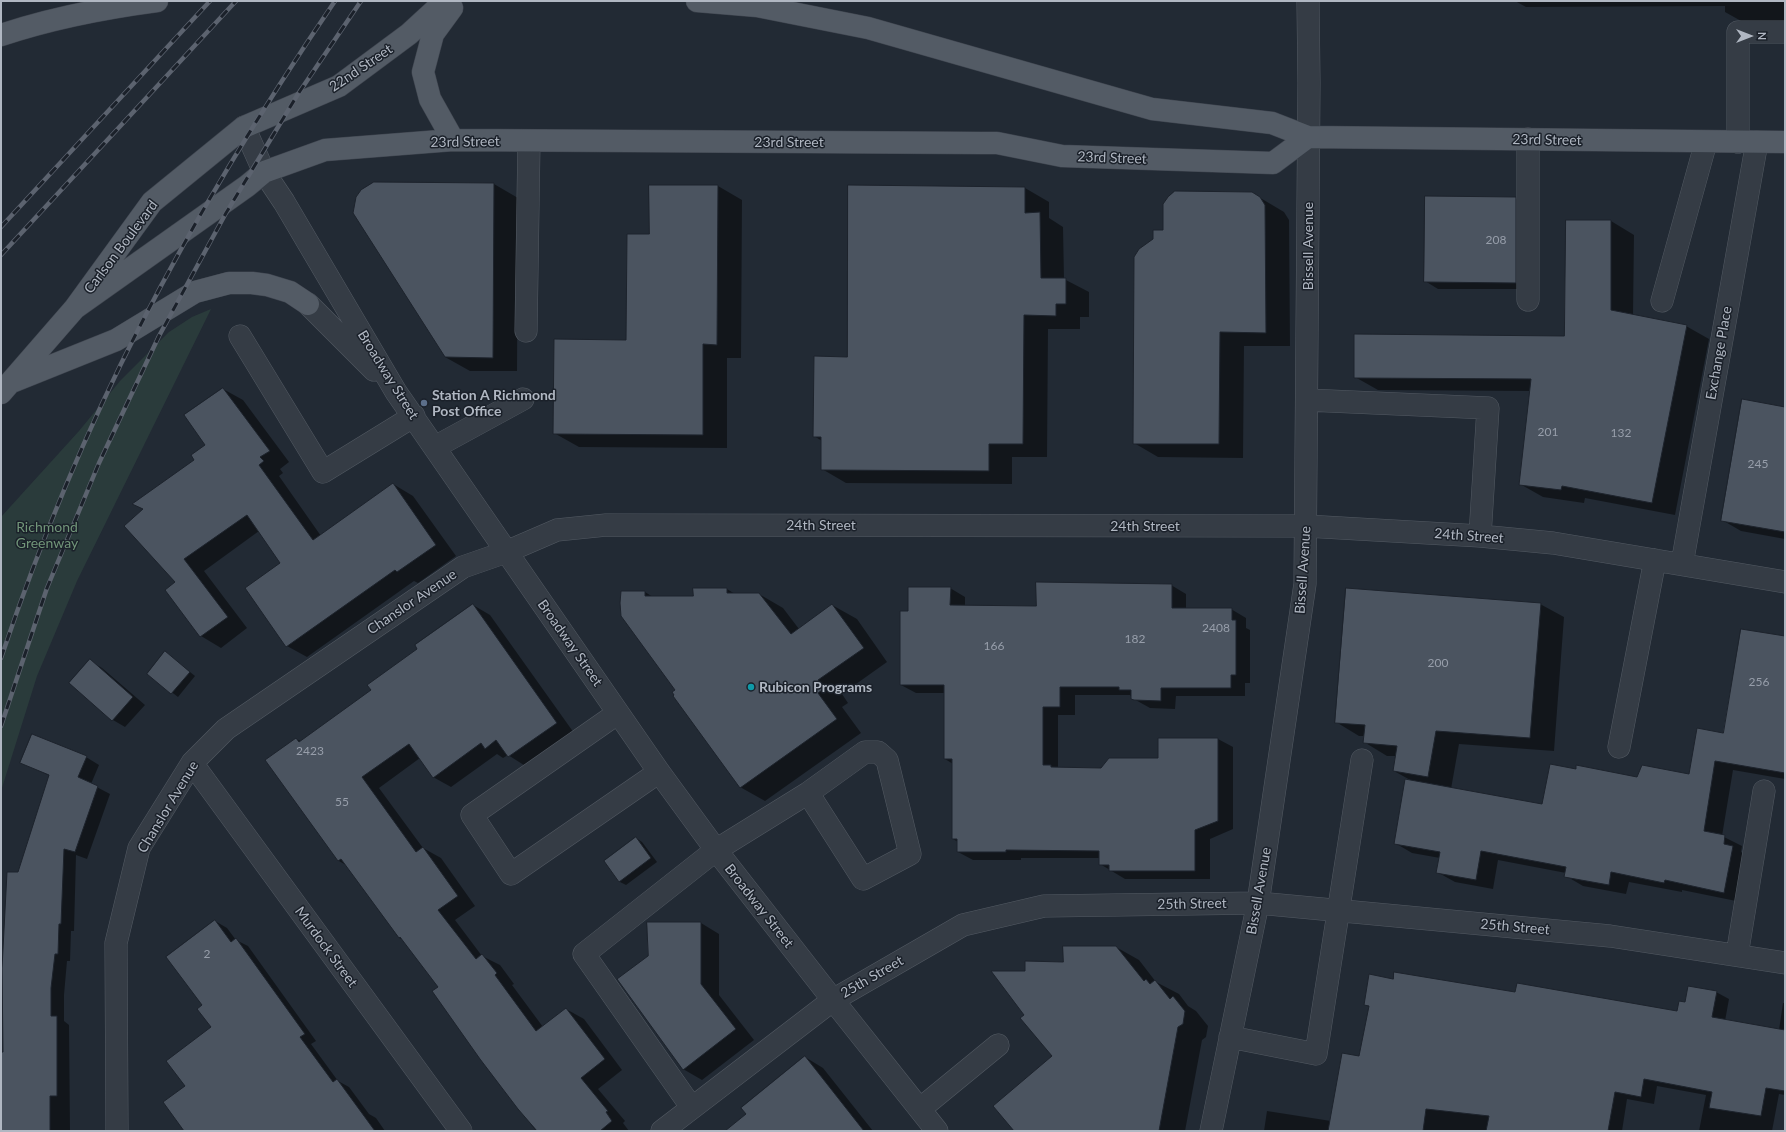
<!DOCTYPE html>
<html>
<head>
<meta charset="utf-8">
<style>
	body { margin:0 }
	#map { position:relative; width:1786px; height:1132px; overflow:hidden; background:#222a34; font-family:Lato,sans-serif }
	canvas { display:block }
	.frame { position:absolute; inset:0; border:2px solid #b0b7c2; pointer-events:none }
	.north { position:absolute; left:1730px; top:16px; width:40px; height:40px; -webkit-text-stroke:3px #1b212a; paint-order:stroke; rotate:90deg; font-size:11px; font-weight:700; line-height:16px; text-align:center; color:#b0b7c2 }
	.north::after { content:''; display:block; margin:auto; width:14px; height:18px; background:#b0b7c2; clip-path:polygon(50% 0,100% 100%,50% 72%,0 100%) }
</style>
</head>
<body>
<div id="map">
<canvas width="1786" height="1132"></canvas>
<div class="frame"></div>
<div class="north">N</div>
</div>
<script>
const g = document.querySelector('canvas').getContext('2d');
g.lineJoin = 'round';
function fill(path, color) {
  g.fillStyle = color;
  g.fill(path, 'evenodd');
}
function strokePath(path, color, width, dash) {
  g.strokeStyle = color;
  g.lineWidth = width;
  g.lineCap = dash ? 'butt' : 'round';
  g.setLineDash(dash || []);
  g.stroke(path);
}
function write(font, color, halo, rows, align = 'center') {
  g.font = font + ' Lato,sans-serif';
  g.lineWidth = 3;
  g.setLineDash([]);
  g.textBaseline = 'middle';
  g.strokeStyle = halo;
  g.fillStyle = color;
  for (const [text, x, y, turn = 0] of rows) {
    g.save();
    g.translate(x, y);
    g.rotate((+turn || 0) * Math.PI / 180);
    g.textAlign = isNaN(turn) ? turn : align;
    if (halo) g.strokeText(text, 0, 0);
    g.fillText(text, 0, 0);
    g.restore();
  }
}
fill(new Path2D(`
	M211 309 77 581 37 676 1 791V517L79 431 120 381 169 332 192 317Z`), '#2a3b3b');
fill(new Path2D(`
	M1515 1H1785V26H1750L1725 12V6L1526 7Z
	M374 183 494 184 518 198 517 371H470L445 357Z
	M650 186H718L742 200 741 358H727V448L579 447 554 433 627 341 650 235Z
	M849 186 1025 188 1049 202V218L1063 227 1064 279 1089 292V317H1080V329H1048L1047 457H1012V484L846 483 822 469V441L814 436 848 358Z
	M1252 193 1284 212 1289 220 1290 346H1244L1243 458 1158 457 1134 443 1164 231Z
	M1515 198 1528 205V289H1438L1425 281Z
	M1611 221 1634 235 1633 315 1686 326 1709 339 1675 515 1585 498 1584 503 1543 497 1520 484 1530 391 1378 390 1355 377 1565 337Z
	M223 389 243 400 289 462 280 469 283 473 279 476 321 536 393 484 413 496 456 556 418 583 414 581 307 657 287 646 282 563 259 531 204 571 247 628 221 648 201 636 166 590 177 582 144 510 134 504 196 460 207 445Z
	M1785 408V539L1741 531 1722 520Z
	M1171 585 1186 594V609H1231L1246 618V628L1250 630V683H1245V696H1176L1175 709 1150 708 1132 698 1130 695H1075V715H1058V768L1101 769 1159 759V739H1218L1233 747V829L1210 839V879H1125L1100 864V858H1021V860H973L958 852V842L953 839V764L945 759V693H916L901 685 909 612 950 588 965 597V607H1037Z
	M727 589 735 594H759L783 608 799 629 832 605 857 619 887 662 842 694 848 703 842 707 861 733 765 801 740 787 677 690 622 592H645L653 597H694Z
	M1540 604 1564 617 1554 751 1459 744 1451 789 1543 805 1576 770 1638 778 1689 775 1724 734 1785 637V779L1733 770 1722 836 1742 846 1741 852 1750 857 1741 902 1682 890V892L1629 882 1626 894 1583 886 1566 876V873L1498 860 1493 889 1455 882 1437 872 1440 858 1412 853 1395 843 1412 781 1394 771 1396 756H1387L1364 742V736H1359L1336 722Z
	M473 605 490 615 574 733 527 767 508 755 503 758 497 754 451 787 433 777 420 758 379 788 423 848 441 858 475 906 455 920 482 956 500 965 514 984 512 985 543 1027 566 1009 584 1019 622 1070 598 1089 625 1121 623 1123 629 1131H536L467 1039 440 987 404 940 399 938 346 865 339 861 266 760 296 739 301 741 372 691 419 649Z
	M165 652 195 676 178 697 148 674Z
	M90 661 102 668 145 705 125 727 113 720Z
	M86 757 99 765 91 784 110 794 87 859 76 855 74 931H71L70 961H67L64 995V1021L69 1025 70 1131H1V1053H4L19 873 50 776 22 763Z
	M636 838 642 842 657 862 626 885 620 882 605 862Z
	M215 921 227 928 236 940 248 946 316 1041 311 1044 338 1081 349 1087 369 1114 376 1118 385 1131H185L186 1086 212 1027 204 1005Z
	M701 923 719 934V995L754 1040 702 1080 683 1069Z
	M1116 947 1139 960 1156 982 1179 994 1188 1006 1196 1011 1208 1026 1206 1037 1202 1040 1185 1131H1015L1054 1056 1025 1015 1026 972 1064 963Z
	M1394 980 1678 1013 1686 1003 1716 992 1729 999 1725 1021 1779 1030 1783 1003H1785V1095L1779 1094 1772 1131H1699L1706 1095 1657 1086 1654 1104 1627 1099 1622 1131H1264L1267 1111 1331 1121 1360 1057 1370 1007 1365 1004Z
	M805 1057 823 1068 873 1131H738L747 1114Z`), '#0007');
const building = new Path2D(`
	M374 182 494 183 493 358 445 357 353 213 356 197 361 190Z
	M649 185H718L717 345 703 344V435L553 434 554 339 626 340 627 234H649Z
	M848 185 1025 187V213L1040 212 1041 278H1066V304H1056V316L1024 315 1023 444H989V471L821 470V437H813L814 356 847 357Z
	M1175 191 1252 192 1260 197 1265 205 1266 333 1220 332 1219 444H1133L1134 257 1139 249 1153 239V230H1163V204L1168 197Z
	M1425 196 1516 197V283L1424 282Z
	M1566 220H1611V310L1687 325 1652 503 1562 486 1561 490 1519 485 1531 379 1354 378V334L1564 336Z
	M223 388 270 451 260 457 264 461 259 465 313 540 393 483 436 545 397 572 395 570 286 647 245 588 280 563 247 515 184 559 228 617 200 637 165 590 175 582 124 526 143 509 132 504 194 460 191 455 205 445 184 415Z
	M1742 399 1785 407V532L1721 521Z
	M1036 582 1172 584V608H1232V620H1236V675H1231V688H1161V701L1134 700 1131 699V690H1119V687H1060V707H1043V765H1051V767L1101 768 1109 758H1158V738H1218V821L1195 830V871H1109V865H1099V851L1006 850V852H957V839H952V759H944V685H900V611H908V587H951L950 605 1036 606Z
	M693 588H727V593H759L791 634 832 604 864 648 818 680 825 688 818 693 837 719 740 788 673 696 674 695 672 692 675 690 621 616 620 603 621 591H645V596H693Z
	M1346 588 1541 603 1530 738 1436 731 1428 777 1393 771 1397 746 1363 743 1365 725 1335 723Z
	M473 604 557 723 508 757 496 740 485 749 481 743 433 778 409 744 362 777 416 852 423 847 458 896 438 910 476 959 482 954 497 973 495 975 536 1031 566 1008 605 1059 581 1078 608 1111 606 1112 612 1121 600 1131H537L518 1109 480 1059 432 991 438 987 400 937 399 938 341 859 338 861 265 760 296 738 299 742 371 690 367 685 417 649 415 645Z
	M1741 629 1785 636V773L1715 761 1704 831 1725 835 1724 844 1733 846 1724 893 1665 880 1664 883 1611 872 1609 885 1564 877 1566 867 1481 851 1476 880 1436 873 1440 852 1394 844 1405 779 1542 804 1550 764 1576 769V765L1637 777 1642 765 1689 774 1697 728 1723 733Z
	M165 651 190 672 171 694 147 674Z
	M90 659 133 697 112 721 69 683Z
	M32 734 87 756 78 777 98 786 75 852 64 849 61 924H59L58 954H55L51 988V1016H57V1096H50V1131H1V1052H3L2 968 7 872H18L49 775 20 763Z
	M636 837 651 858 619 882 604 861Z
	M215 920 231 942 236 938 305 1034 300 1037 333 1082 337 1079 375 1131H184L163 1102 185 1086 166 1061 211 1027 197 1009 202 1005 166 957Z
	M647 922H701V984L736 1029 683 1070 617 979 648 956Z
	M1063 946H1116L1144 981 1146 979 1150 984 1155 980 1170 999 1173 996 1185 1011 1183 1024 1178 1027 1159 1131H1014L993 1106 1052 1056 1020 1018 1024 1015 991 971H1025V961L1063 962Z
	M1394 972 1515 992 1517 983 1677 1011 1679 1001 1685 1002 1688 986 1717 991 1712 1017 1785 1030V1091L1766 1088 1761 1116 1709 1108 1712 1092 1644 1079 1641 1097 1615 1092 1608 1131H1486L1489 1116 1426 1109 1423 1131H1328L1342 1053 1359 1056 1369 1006 1364 1005 1369 974 1393 979Z
	M805 1056 864 1131H725L746 1114 741 1108Z`);
fill(building, '#4b5460');
strokePath(building, '#1d232c', 1);
const minor = new Path2D(`
	M244 127 264 172 284 202 396 392 659 772 716 850 833 1000 937 1131
	M1528 139V300
	M1738 142V32H1785
	M1662 301 1706 142
	M308 304 374 370
	M526 331 529 141
	M240 336 323 472 414 416
	M1307 400 1488 408 1480 536
	M435 447 523 399
	M1682 564 1757 142
	M618 713 472 815 511 874 659 772
	M1619 747 1655 560
	M192 763 461 1131
	M1737 955 1764 791
	M1230 1037 1316 1054 1362 760
	M692 1108 584 954 716 850 808 793 865 752H878L887 760 910 854 863 879 808 793
	M920 1109 998 1045
	M117 1131 116 943 139 848 192 763 226 729 463 567 506 552 557 530 606 525 1306 526 1480 536 1553 543 1785 582
	M662 1131 833 1000 963 925 1044 906 1258 903 1610 936 1785 963
	M1211 1131 1258 903 1305 584 1309 83 1308 1`);
const major = new Path2D(`
	M697 1 757 6 868 28 1152 109 1272 123 1308 137 1785 142
	M452 8 433 34 423 72 430 99 453 140
	M1 35C52 18 104 8 157 1
	M75 308 247 186 264 172 325 150 453 140 982 143H997L1062 156 1273 163 1308 137
	M14 381 116 340 195 292 229 283H252L267 285 290 292 308 304
	M1 393 75 308 152 202 244 127 339 86 409 34 445 1`);
strokePath(minor, '#535a63', 23);
strokePath(major, '#3f454f', 23);
strokePath(minor, '#353c45', 22);
strokePath(major, '#535b65', 22);
const rail = new Path2D(`
	M1 227 210 1
	M1 255 236 1
	M1 658C39 545 85 433 140 326 198 213 264 105 335 1
	M1 726 47 588 99 463 159 336 226 213 298 94 361 1`);
strokePath(rail, '#5c636f', 4.5);
strokePath(rail, '#1b212a', 3, [9]);
for (const [x, y, r, color] of [
	[424,403,4,"#5c6f8a"],
	[751,687,4,"#0f9aa8"]
]) {
  const dot = new Path2D();
  dot.arc(x, y, r, 0, 2 * Math.PI);
  g.fillStyle = color;
  g.fill(dot);
  strokePath(dot, '#1b212a', 1.5);
}
write('12px', '#979eaa', null, [
	["208",1496,240],
	["201",1548,432],
	["132",1621,433],
	["245",1758,464],
	["2408",1216,628],
	["182",1135,639],
	["166",994,646],
	["200",1438,663],
	["256",1759,682],
	["2423",310,751],
	["55",342,802],
	["2",207,954]
]);
write('14px', '#b0b7c2', '#1b212a', [
	["22nd Street",361,68,-34],
	["23rd Street",1547,140,1],
	["23rd Street",465,142,-1],
	["23rd Street",789,142],
	["23rd Street",1112,158,2],
	["Bissell Avenue",1308,246,-90],
	["Carlson Boulevard",121,247,-53],
	["Exchange Place",1719,353,-80],
	["Broadway Street",388,375,58],
	["24th Street",821,525],
	["24th Street",1145,526],
	["24th Street",1469,536,4],
	["Bissell Avenue",1303,570,-86],
	["Chanslor Avenue",412,602,-34],
	["Broadway Street",570,643,55],
	["Chanslor Avenue",168,807,-59],
	["Bissell Avenue",1259,891,-80],
	["25th Street",1192,904,-1],
	["Broadway Street",759,906,52],
	["25th Street",1515,927,5],
	["Murdock Street",326,947,54],
	["25th Street",872,977,-30]
]);
write('bold 14px', '#b0b7c2', '#1b212a', [
	["Station A Richmond",432,395],
	["Post Office",432,411],
	["Rubicon Programs",759,687]
], 'left');
write('14px', '#719579', '#1b212a', [
	["Richmond",47,527],
	["Greenway",47,543]
]);
</script>
</body>
</html>
